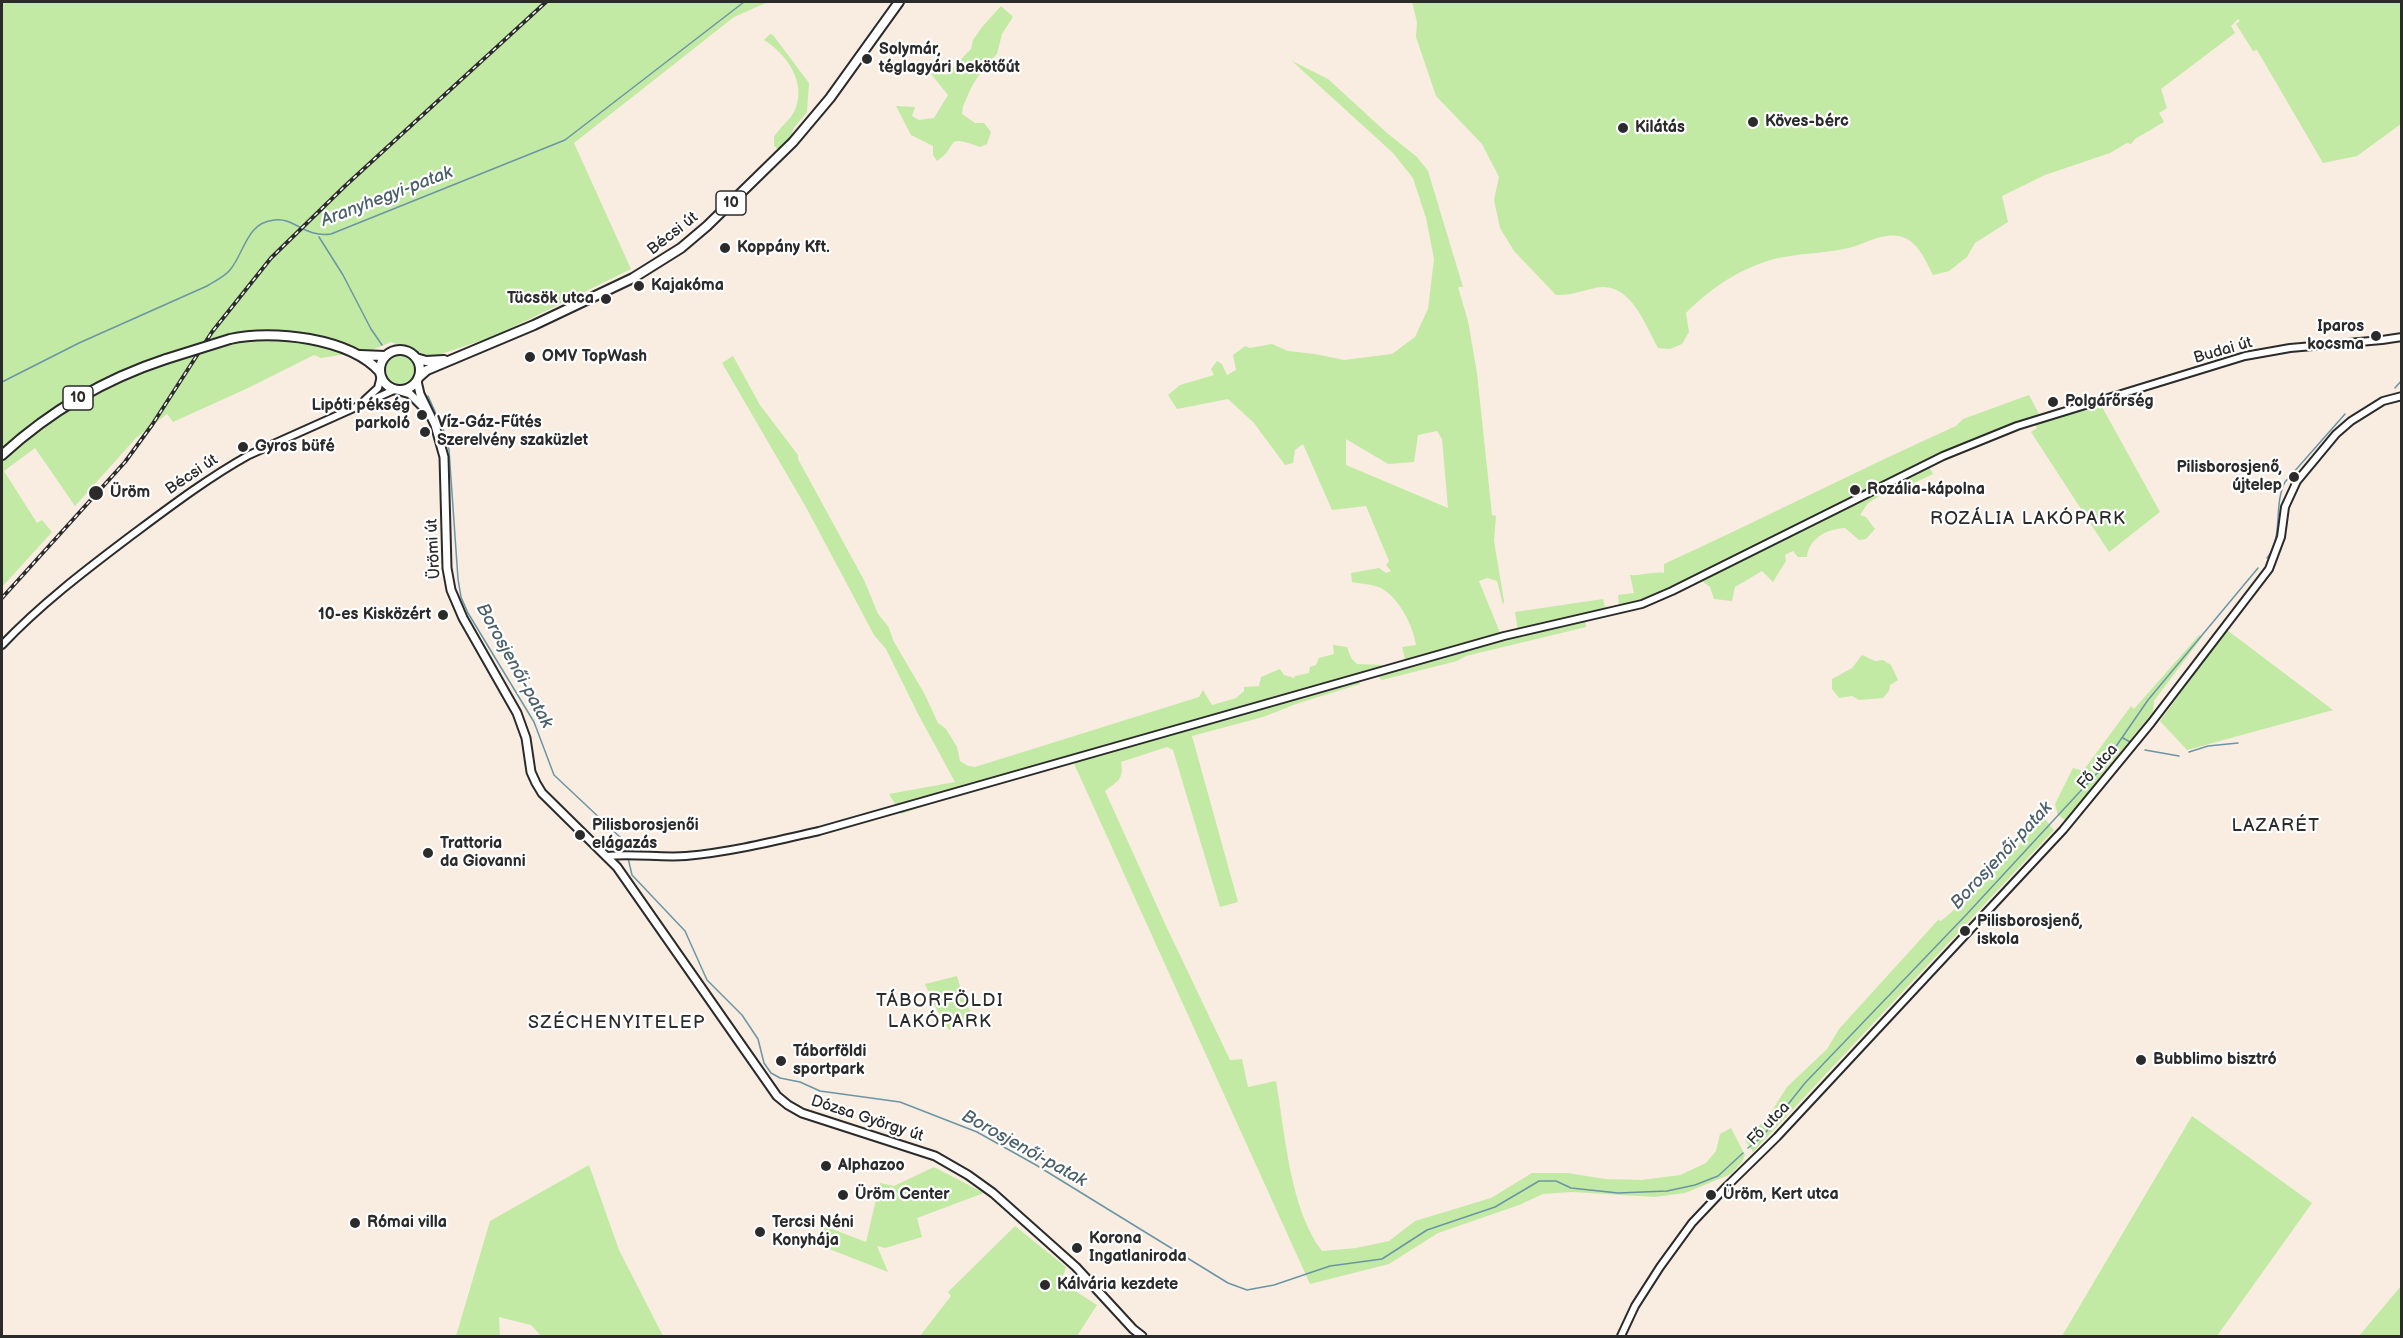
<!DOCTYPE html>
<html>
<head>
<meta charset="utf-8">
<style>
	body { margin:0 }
	#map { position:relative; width:2403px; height:1338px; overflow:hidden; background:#f8ede0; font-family:"Balsamiq Sans",sans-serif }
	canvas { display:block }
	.frame { position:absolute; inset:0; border:3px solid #2b2b2b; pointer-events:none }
</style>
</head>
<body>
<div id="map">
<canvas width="2403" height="1338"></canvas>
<div class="frame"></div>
</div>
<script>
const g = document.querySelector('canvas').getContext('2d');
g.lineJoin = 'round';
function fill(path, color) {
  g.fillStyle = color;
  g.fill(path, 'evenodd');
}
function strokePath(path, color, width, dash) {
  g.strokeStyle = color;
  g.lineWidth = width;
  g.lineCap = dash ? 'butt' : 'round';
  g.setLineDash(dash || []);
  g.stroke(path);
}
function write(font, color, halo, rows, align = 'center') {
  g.font = font + ' "Balsamiq Sans",sans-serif';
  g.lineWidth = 4.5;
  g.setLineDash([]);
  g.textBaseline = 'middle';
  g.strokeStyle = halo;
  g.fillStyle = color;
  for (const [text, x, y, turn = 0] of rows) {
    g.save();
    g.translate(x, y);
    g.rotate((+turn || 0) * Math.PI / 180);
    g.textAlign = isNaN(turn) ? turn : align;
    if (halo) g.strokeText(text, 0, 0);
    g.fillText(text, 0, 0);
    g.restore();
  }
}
fill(new Path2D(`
	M2 2H768L734 17 574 143 631 269 495 336 432 357 391 342 372 350 321 358 314 355 248 388 173 422 167 414 136 438 75 506 35 448 4 471 37 523 42 520 52 532 2 587Z
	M1412 2H2401V124L2357 156 2323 163 2257 50 2253 51 2236 24 2240 21 2238 19 2231 26 2235 33 2161 89 2167 108 2159 113 2164 122 2135 139 2131 144 2127 143 2110 153 2045 175 2002 196 2008 222 1975 243 1967 257 1949 271 1933 275C1925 260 1917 238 1897 236 1881 233 1863 245 1848 248 1827 253 1805 253 1784 257 1748 263 1711 287 1686 313L1689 332 1682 344 1670 349 1658 348C1646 327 1633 287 1603 287 1587 288 1573 296 1556 295L1514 251 1500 228 1494 200 1499 177 1482 144 1436 96 1416 37 1417 22Z
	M1001 6 1013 17 1002 34 997 54 984 67 972 86 963 106 962 114 975 123H984L991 132 987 144 980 147C942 133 960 146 937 161L933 155V146L911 135 896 106 915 107 912 116 919 120 934 118 948 95 931 74 936 69 946 75 971 49 973 40 982 27Z
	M770 34 773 35 809 83 807 112 793 129 792 136 779 150 774 146V137C779 128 789 121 794 112 808 84 787 54 764 40Z
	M1292 61 1328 79 1387 133 1417 157 1428 171 1463 287H1458L1468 321 1477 373 1492 515 1496 516 1494 541 1504 601 1503 605 1497 581 1487 578 1479 581 1503 640 1519 637 1515 612 1603 599 1605 607 1619 605 1618 595 1634 593 1630 575C1642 576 1653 571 1664 573V564C1762 519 1858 470 1956 426L1963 419 2029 395 2039 414 1926 461 1933 474 1891 494H1883L1868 503 1860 515 1866 517 1875 529 1866 539 1859 540 1845 528C1827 529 1809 538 1807 557H1798L1793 551 1785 555 1786 561 1773 582 1762 571 1735 587 1732 601 1714 599 1710 587 1698 578 1637 604 1585 616 1586 627 1466 656 1457 661 1382 680 1378 676 1407 667 1402 647 1416 645C1413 625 1399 598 1381 588 1373 584 1361 584 1352 582L1351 573 1379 568 1386 573 1391 571 1386 565 1389 561 1366 506 1332 510 1303 444 1295 450 1293 463 1285 465 1254 423 1228 399 1177 409 1168 395 1180 385 1214 375 1211 369 1217 361 1222 364 1227 375 1236 370 1233 355 1245 346 1250 348 1272 344 1288 351 1315 354 1344 360 1392 354 1415 337 1428 309 1434 259 1426 218 1413 178 1393 153ZM1437 431 1442 439 1448 508 1346 465V439L1388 464 1414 462 1418 435Z
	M384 371a16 16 0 1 1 32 0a16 16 0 1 1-32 0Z
	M733 356 760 405 798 455V459L865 582 878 614 888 626 894 642 924 693 938 723 946 729 957 747 960 761 968 766 975 767 1199 697 1203 690 1212 705 1236 698 1244 691V687L1259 686 1261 677 1280 669 1284 675 1294 678 1295 676 1309 673 1310 667 1316 665 1319 658 1334 654 1333 645 1347 647 1351 658 1357 664 1382 665 1383 669 1357 676 1360 684 1296 704 1263 717 1192 736 1238 902 1220 907 1173 750 1167 747 1121 762C1124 779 1119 780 1105 791L1166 926 1230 1060 1242 1059 1248 1087 1276 1081C1285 1133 1290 1210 1322 1251L1356 1248 1389 1241 1415 1221 1491 1198 1532 1173H1568L1605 1179 1642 1180 1680 1175 1706 1163 1716 1151 1720 1134 1731 1128 1745 1155 1742 1162 1731 1174 1685 1193 1655 1197 1572 1192 1543 1194 1519 1205 1438 1233 1389 1264 1310 1284 1071 757 901 814 889 794 955 782 918 714 886 649 874 635 807 509 722 363Z
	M2101 405 2160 512 2109 552 2031 432 2037 428 2035 424Z
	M2227 630 2333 710 2187 750 2160 721Z
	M2199 635 2202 637 2154 701 2153 712 2065 820 2058 815 2055 804 2073 768 2083 771 2131 706 2134 709Z
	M1862 655 1875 661 1883 660 1891 665 1898 680 1890 685 1889 691 1883 698 1859 700 1852 696 1839 698 1832 689V679L1852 668Z
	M2044 818 2054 830 1753 1152 1745 1140 1768 1117 1787 1087 1827 1049 1839 1029 1938 920 1941 921 1979 889Z
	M957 976 964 1000 972 1014 949 1030 936 1008 925 984Z
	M2192 1116 2312 1203 2217 1336H2062Z
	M589 1165 619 1250 663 1336H541L531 1325 499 1317 500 1336H456L490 1221Z
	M934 1167 984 1193 917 1218 922 1237 885 1248 877 1246 888 1272 824 1247 819 1224 866 1242 880 1183 894 1186Z
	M1015 1226 1066 1267 1061 1282 1097 1305 1077 1336H920L951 1296 948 1292Z
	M2401 1286V1336H2359Z`), '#c2eaa5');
strokePath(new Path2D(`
	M319 237 343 275 371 329 382 345
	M2 382 79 343 207 286C215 281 224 277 230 270 245 252 246 223 274 220 295 217 304 238 331 234L565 140 744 2
	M2395 388 2402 380
	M428 396 445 434 449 450 458 579 461 597 468 613 534 722 554 775 621 838 627 853
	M2267 558C2284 537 2273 505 2285 482L2345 414
	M2123 738 2130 742
	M2145 750 2179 756
	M2189 752 2208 746 2238 743
	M628 858 632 875 685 931 707 980 742 1015 758 1039 764 1063 771 1073 780 1078 800 1082 820 1091 900 1102 977 1132 1036 1165 1228 1283 1247 1290 1274 1285 1330 1266 1382 1259 1427 1230 1495 1207 1539 1181H1556L1571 1188 1618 1193 1667 1191 1695 1185 1718 1176 1743 1153
	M1748 1148 1762 1137 1805 1083 1966 915 2099 771 2148 700 2258 568`), '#6b95a5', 1.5);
const tertiary = new Path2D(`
	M365 400 378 388 381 376
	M2 645C40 605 83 572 128 538 167 509 206 479 249 455L394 390
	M607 856C634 853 660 858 686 856 731 852 775 841 819 831L1504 636 1642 604 1672 591 1943 456 2017 426 2245 356 2290 348 2382 340 2402 337
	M1621 1336 1635 1306 1660 1267 1692 1223 1727 1186 1777 1137 2063 830 2151 723 2269 569 2281 537 2285 507 2297 481 2336 434 2351 421 2383 401 2402 396`);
const secondary = new Path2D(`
	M417 381 420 394 435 425 444 457 447 568 451 590 463 618 517 713 526 738 531 772 536 783 542 793 617 867 777 1096 788 1105 802 1113 935 1156 968 1175 993 1193 1076 1267 1133 1329 1142 1336
	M400 391 410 394 425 409`);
const primary = new Path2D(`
	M230 339C272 329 350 338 380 372
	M380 370a20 20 0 1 1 40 0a20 20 0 1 1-40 0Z
	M360 355 385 356
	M416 358 426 361 444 360
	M419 377 427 370 534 325 633 278 681 248 707 226 793 142 830 98 899 2
	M2 455C49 412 105 379 166 359`);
strokePath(tertiary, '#2b2b2b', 10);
strokePath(secondary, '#2b2b2b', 11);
strokePath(primary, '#2b2b2b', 12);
strokePath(tertiary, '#fff', 6);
strokePath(secondary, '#fff', 7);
strokePath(primary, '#fff', 8);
const rail = new Path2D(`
	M2 598 125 462 152 425 212 332 271 258 345 186 546 2`);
strokePath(rail, '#2b2b2b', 4);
strokePath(rail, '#fff', 1.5, [4.5]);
const primaryBridge = new Path2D(`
	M166 359 230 339`);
strokePath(primaryBridge, '#2b2b2b', 12, []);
strokePath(primaryBridge, '#fff', 8);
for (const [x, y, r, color] of [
	[867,59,6,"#2b2b2b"],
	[1753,122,6,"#2b2b2b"],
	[1623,128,6,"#2b2b2b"],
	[725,248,6,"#2b2b2b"],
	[639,286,6,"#2b2b2b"],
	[606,299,6,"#2b2b2b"],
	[2376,336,6,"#2b2b2b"],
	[530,357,6,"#2b2b2b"],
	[2053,402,6,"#2b2b2b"],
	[422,415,6,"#2b2b2b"],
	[425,432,6,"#2b2b2b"],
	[243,447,6,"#2b2b2b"],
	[2294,477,6,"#2b2b2b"],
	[1855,490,6,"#2b2b2b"],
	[96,493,8,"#2b2b2b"],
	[443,615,6,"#2b2b2b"],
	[580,835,6,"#2b2b2b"],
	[428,853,6,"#2b2b2b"],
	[1965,931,6,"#2b2b2b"],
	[2141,1060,6,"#2b2b2b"],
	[781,1061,6,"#2b2b2b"],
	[826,1166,6,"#2b2b2b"],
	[843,1195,6,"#2b2b2b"],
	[1711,1195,6,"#2b2b2b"],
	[355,1223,6,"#2b2b2b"],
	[760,1232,6,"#2b2b2b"],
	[1077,1248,6,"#2b2b2b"],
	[1045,1285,6,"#2b2b2b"]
]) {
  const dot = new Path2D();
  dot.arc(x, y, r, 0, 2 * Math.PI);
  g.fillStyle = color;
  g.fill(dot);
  strokePath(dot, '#fff', 2);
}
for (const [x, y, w] of [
	[731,203,30],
	[78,398,30]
]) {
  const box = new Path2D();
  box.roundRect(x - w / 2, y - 12, w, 24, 4.5);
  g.fillStyle = '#fff';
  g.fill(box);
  strokePath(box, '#2b2b2b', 1.5);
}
write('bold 15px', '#2b2b2b', null, [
	["10",731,203],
	["10",78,398]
]);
write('bold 16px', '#2b2b2b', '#fff', [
	["Solymár,",879,50],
	["téglagyári bekötőút",879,68],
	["Köves-bérc",1765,122],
	["Kilátás",1635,128],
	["Koppány Kft.",737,248],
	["Kajakóma",651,286],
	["Tücsök utca",594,299,"right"],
	["Iparos",2364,327,"right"],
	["kocsma",2364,345,"right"],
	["OMV TopWash",542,357],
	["Polgárőrség",2065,402],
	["Lipóti pékség",410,406,"right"],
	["parkoló",410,424,"right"],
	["Víz-Gáz-Fűtés",437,423],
	["Szerelvény szaküzlet",437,441],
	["Gyros büfé",255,447],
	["Pilisborosjenő,",2282,468,"right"],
	["újtelep",2282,486,"right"],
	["Rozália-kápolna",1867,490],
	["Üröm",110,493],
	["10-es Kisközért",431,615,"right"],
	["Pilisborosjenői",592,826],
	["elágazás",592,844],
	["Trattoria",440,844],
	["da Giovanni",440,862],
	["Pilisborosjenő,",1977,922],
	["iskola",1977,940],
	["Táborföldi",793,1052],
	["sportpark",793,1070],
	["Bubblimo bisztró",2153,1060],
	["Alphazoo",838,1166],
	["Üröm Center",855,1195],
	["Üröm, Kert utca",1723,1195],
	["Római villa",367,1223],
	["Tercsi Néni",772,1223],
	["Konyhája",772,1241],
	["Korona",1089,1239],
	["Ingatlaniroda",1089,1257],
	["Kálvária kezdete",1057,1285]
], 'left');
write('16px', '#2b2b2b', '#fff', [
	["Bécsi út",673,234,-38],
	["Budai út",2223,351,-16],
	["Bécsi út",192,475,-34],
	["Ürömi út",434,549,-93],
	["Fő utca",2098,767,-50],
	["Dózsa György út",867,1119,18],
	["Fő utca",1769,1124,-46]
]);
write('italic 18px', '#4b6068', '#fff', [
	["Aranyhegyi-patak",387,197,-21],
	["Borosjenői-patak",514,666,61],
	["Borosjenői-patak",2002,856,-47],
	["Borosjenői-patak",1024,1149,29]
]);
g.letterSpacing = '1.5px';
write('18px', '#2b2b2b', '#fff', [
	["ROZÁLIA LAKÓPARK",2028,519],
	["LAZARÉT",2276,826],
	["TÁBORFÖLDI",940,1001],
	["LAKÓPARK",940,1022],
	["SZÉCHENYITELEP",617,1023]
]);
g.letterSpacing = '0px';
</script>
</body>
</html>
